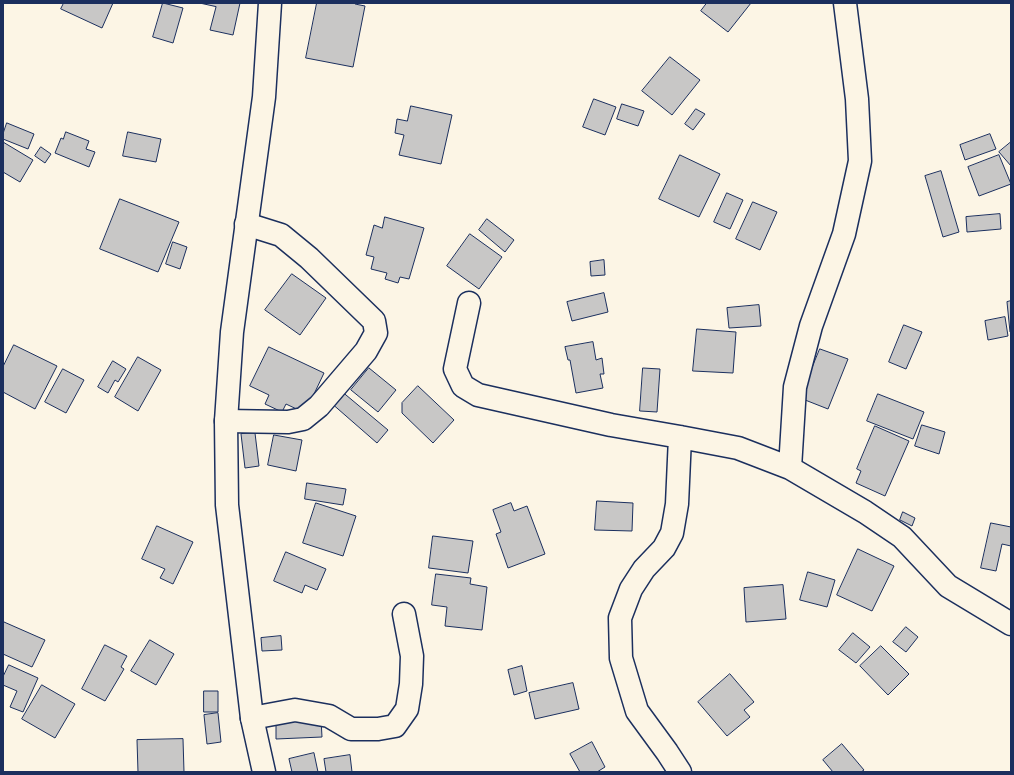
<!DOCTYPE html>
<html>
<head>
<meta charset="utf-8">
<style>
	body { margin:0 }
	#map { position:relative; width:1014px; height:775px; overflow:hidden; background:#fcf5e5; font-family:Pangolin,sans-serif }
	canvas { display:block }
	.frame { position:absolute; inset:0; border:4px solid #1b2f5e; pointer-events:none }
</style>
</head>
<body>
<div id="map">
<canvas width="1014" height="775"></canvas>
<div class="frame"></div>
</div>
<script>
const g = document.querySelector('canvas').getContext('2d');
g.lineJoin = 'round';
function fill(path, color) {
  g.fillStyle = color;
  g.fill(path, 'evenodd');
}
function strokePath(path, color, width, dash) {
  g.strokeStyle = color;
  g.lineWidth = width;
  g.lineCap = dash ? 'butt' : 'round';
  g.setLineDash(dash || []);
  g.stroke(path);
}
const building = new Path2D(`
	M64 3H113L102 28 61 9Z
	M163 3 183 8 173 43 153 37Z
	M200 3H240L233 35 210 30 216 7Z
	M317 3H355V4L365 6 353 67 306 58Z
	M707 3H751L728 32 701 11Z
	M670 57 700 80 672 115 642 91Z
	M594 99 616 107 605 135 583 127Z
	M622 104 644 111 638 126 617 119Z
	M411 106 452 115 441 164 399 155 404 135 395 133 397 119 407 121Z
	M696 109 705 114 693 130 685 124Z
	M7 123 34 134 28 149 3 139V134Z
	M66 132 89 141 86 149 95 152 89 167 55 153 61 138 63 139Z
	M128 132 161 139 156 162 123 156Z
	M990 134 996 149 965 160 960 145Z
	M3 142 33 160 20 182 3 172Z
	M1011 142V166L999 152Z
	M41 147 51 154 45 163 35 156Z
	M680 155 720 174 699 217 659 199Z
	M999 155 1011 184 979 196 968 167Z
	M941 171 959 232 943 237 925 176Z
	M727 193 743 200 730 229 714 222Z
	M120 199 179 222 158 272 100 249Z
	M753 202 777 212 760 250 736 239Z
	M1000 214 1001 229 967 232 966 217Z
	M385 217 424 228 409 279 400 277 398 283 385 279 387 273 371 269 374 257 366 255 374 225 382 228Z
	M487 219 514 240 505 252 479 230Z
	M470 234 502 257 479 289 447 266Z
	M173 242 187 247 180 269 166 264Z
	M604 260 605 275 591 276 590 262Z
	M292 274 326 298 300 335 265 310Z
	M604 293 608 312 572 321 567 302Z
	M1011 301V332H1010L1007 302Z
	M759 305 761 326 729 328 727 308Z
	M1005 317 1008 336 988 340 985 321Z
	M904 325 922 332 906 369 889 362Z
	M697 329 736 332 733 373 693 371Z
	M593 342 596 360 602 358 604 374H600L603 388 576 393 570 360H568L565 347Z
	M14 345 57 366 35 409 3 392V367Z
	M269 347 324 373 305 413 286 404 282 412 265 404 269 395 250 386Z
	M820 349 848 359 828 409 800 398Z
	M138 357 161 370 138 411 115 397Z
	M113 361 126 369 118 382 115 380 108 393 98 387Z
	M369 368 396 390 378 412 351 390Z
	M643 368 660 369 657 412 640 411Z
	M63 369 84 380 66 413 45 402Z
	M418 386 454 420 433 443 402 413V403Z
	M340 390 388 430 377 443 330 402Z
	M878 394 924 412 913 439 867 421Z
	M922 425 945 432 939 454 915 446Z
	M875 426 909 441 885 496 856 483 861 471 857 469Z
	M255 433 259 466 245 468 241 434Z
	M274 435 302 440 296 471 268 465Z
	M307 483 346 489 343 505 305 499Z
	M597 501 633 503 632 531 595 530Z
	M316 503 356 516 343 556 303 543Z
	M511 503 514 511 527 506 545 554 508 568 496 534 501 532 493 510Z
	M903 512 915 518 912 526 900 520Z
	M991 523 1011 527V546L1002 544 996 571 981 568Z
	M157 526 193 542 173 584 160 578 165 569 142 559Z
	M433 536 473 541 468 573 429 568Z
	M858 549 894 566 872 611 837 595Z
	M286 552 326 569 317 590 305 585 302 593 274 581Z
	M808 572 835 580 827 607 800 600Z
	M436 574 471 578 470 584 487 587 482 630 445 626 447 607 432 605Z
	M783 585 786 619 746 622 744 588Z
	M4 622 45 640 32 667 3 654V624Z
	M906 627 918 637 906 652 893 642Z
	M853 633 870 647 856 663 839 650Z
	M281 636 282 650 262 651 261 638Z
	M150 640 174 654 156 685 131 671Z
	M105 645 127 656 121 667 124 669 105 701 82 689Z
	M881 646 909 674 888 695 860 666Z
	M9 665 38 678 23 712 10 707 17 691 3 685V677Z
	M522 666 527 691 514 695 508 670Z
	M730 674 754 702 744 710 750 717 727 736 698 702Z
	M573 683 579 709 535 719 529 693Z
	M42 685 75 704 55 738 22 719Z
	M204 691H218V712H204Z
	M218 713 221 742 207 744 204 715Z
	M321 719 322 737 276 739V721Z
	M183 739 184 772H138L137 740Z
	M592 742 605 767 597 772H580L570 754Z
	M842 744 864 770 861 772H833L823 760Z
	M314 753 318 772H292L289 759Z
	M350 755 352 772H326L324 759Z`);
fill(building, '#c8c7c6');
strokePath(building, '#1b2f5e', 1);
const minor = new Path2D(`
	M469 303 455 369 463 386 478 395 611 425 680 437 738 448 790 468 865 512 902 537 948 586 1011 624
	M226 421 288 422 303 419 319 406 366 351 376 333 374 321 309 258 281 235 246 224
	M790 468 795 387 811 326 844 234 860 161 857 99 845 3
	M252 718 295 710 329 716 351 729H378L395 726 407 709 411 684 412 656 404 614
	M680 772 667 752 637 711 621 658 620 618 631 589 644 569 664 548 672 533 677 504 680 437`);
const major = new Path2D(`
	M264 772 252 718 227 505 226 421 232 332 264 97 270 3`);
strokePath(minor, '#1b2f5e', 25);
strokePath(major, '#1b2f5e', 25);
strokePath(minor, '#fcf5e5', 22);
strokePath(major, '#fcf5e5', 22);
</script>
</body>
</html>
